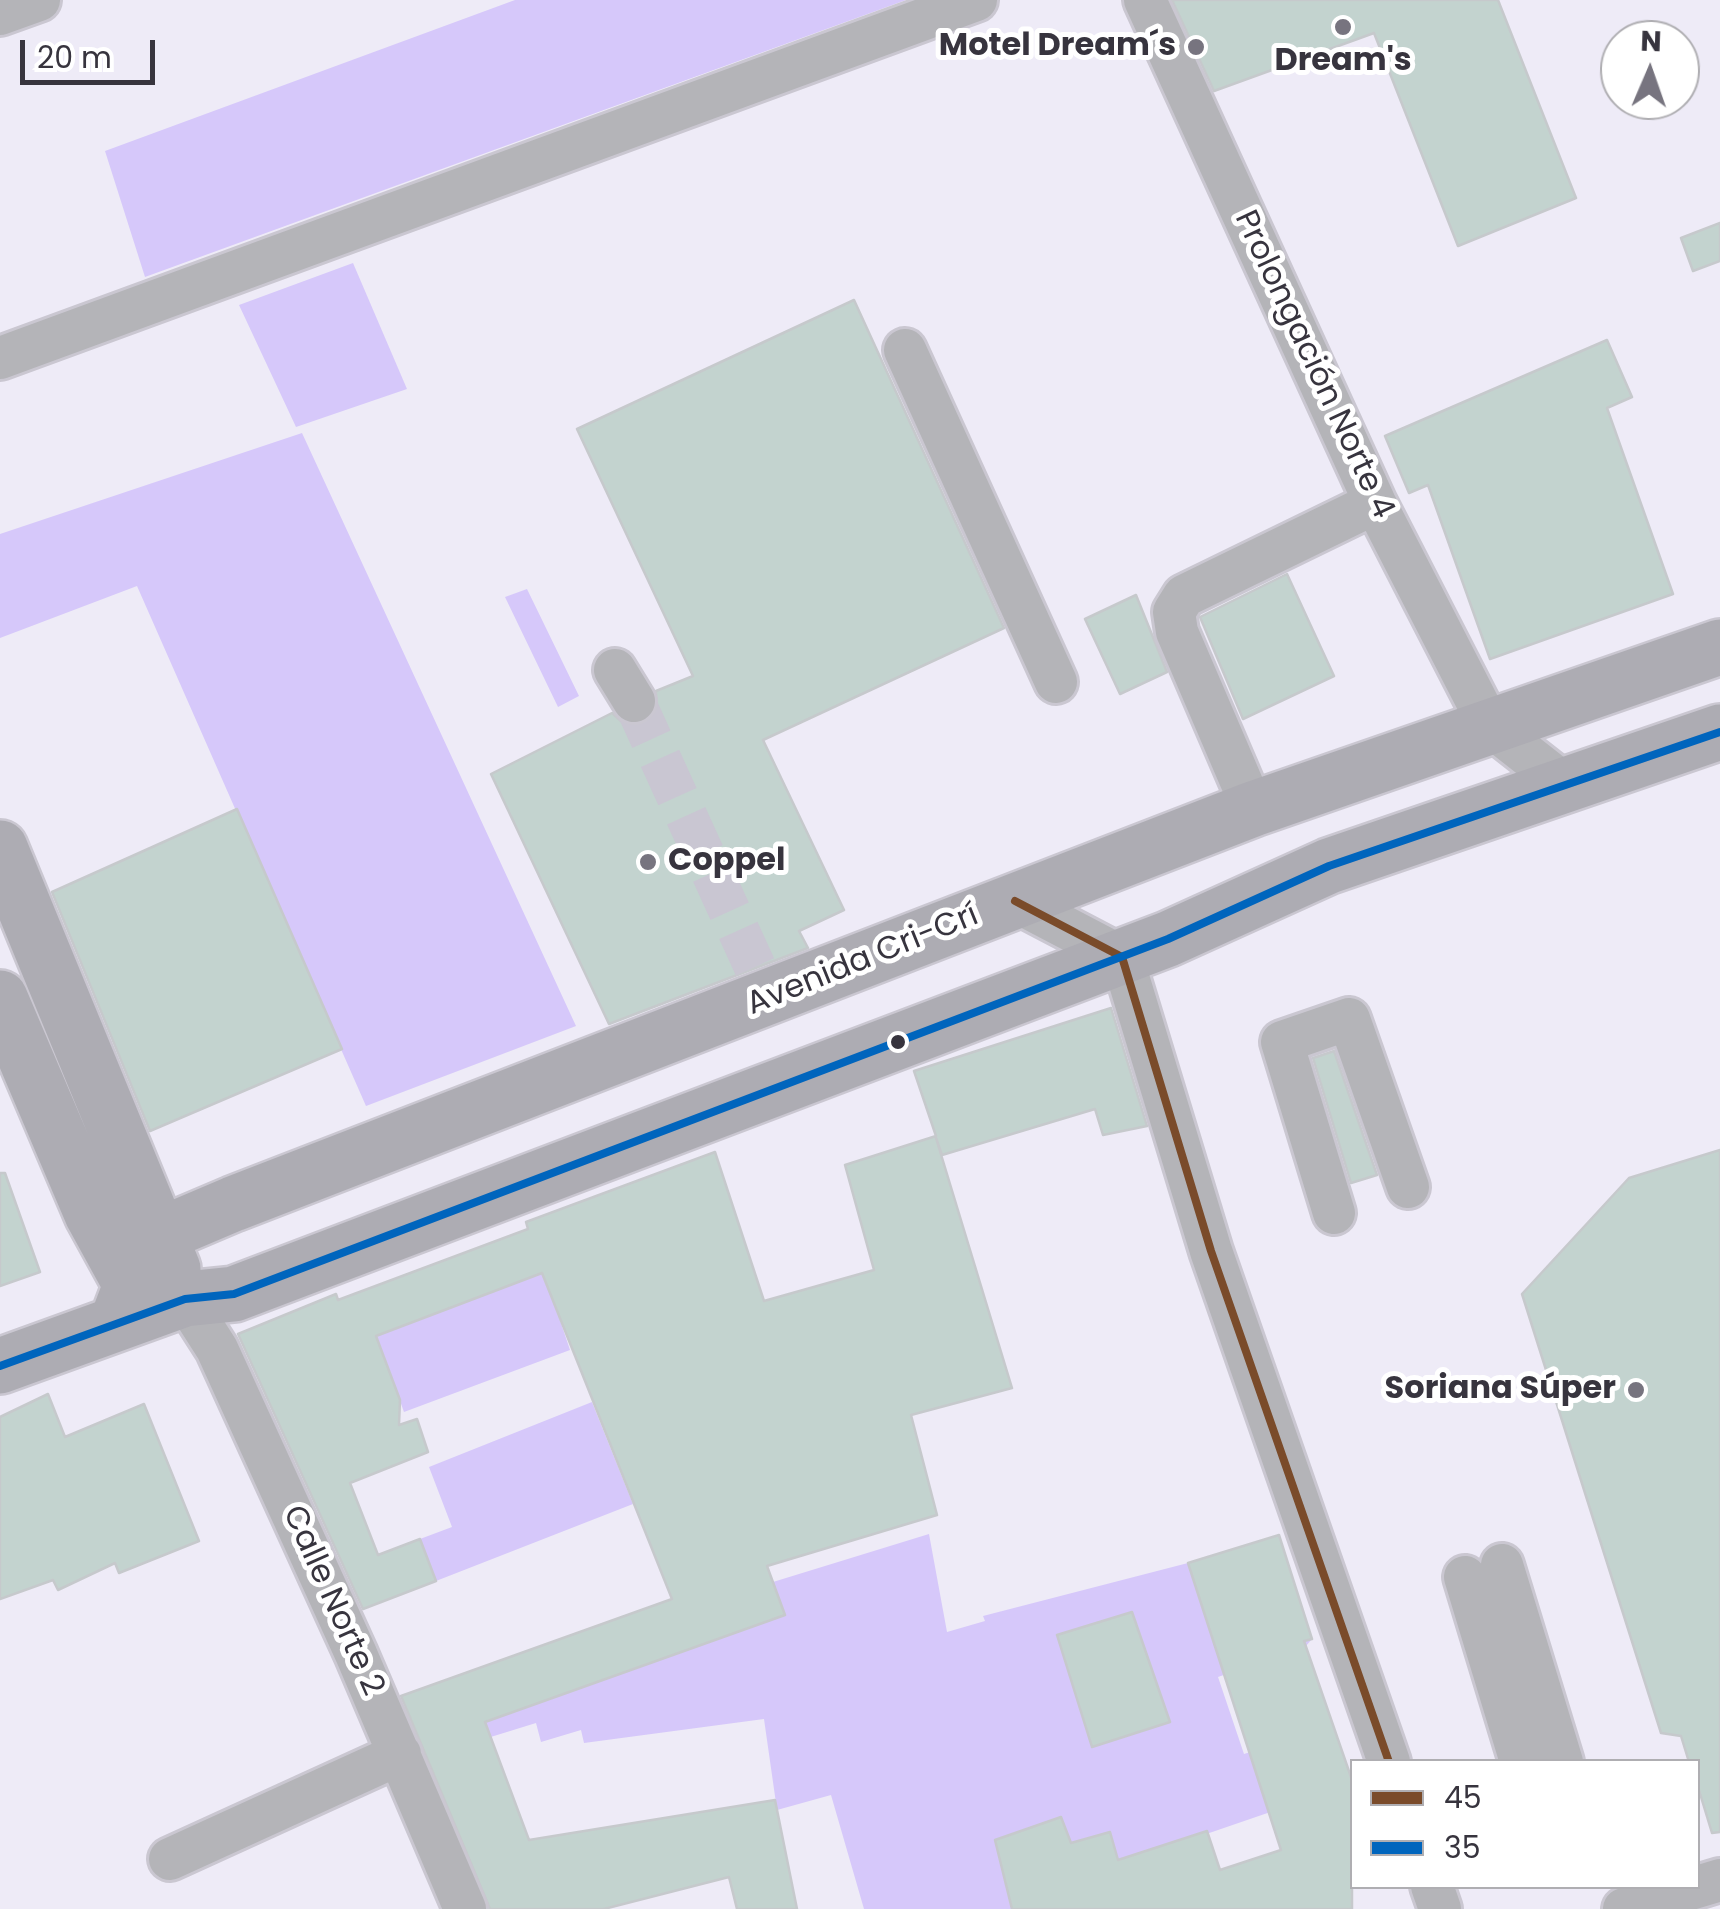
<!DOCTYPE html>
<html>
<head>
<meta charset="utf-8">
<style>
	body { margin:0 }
	#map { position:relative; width:1720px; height:1909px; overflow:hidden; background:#eeebf7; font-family:Poppins,sans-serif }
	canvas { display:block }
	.legend { position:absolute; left:1350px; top:1759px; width:350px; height:130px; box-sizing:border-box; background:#fff; border:2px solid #afaeb2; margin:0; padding:12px 18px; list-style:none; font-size:30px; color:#37343e }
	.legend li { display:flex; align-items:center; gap:20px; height:50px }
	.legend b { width:50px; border:2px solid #afaeb2 }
	.north { position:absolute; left:1600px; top:20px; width:100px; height:100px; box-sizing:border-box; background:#fff; border:2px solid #afaeb2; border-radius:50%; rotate:2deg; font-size:28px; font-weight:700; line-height:40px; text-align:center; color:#37343e }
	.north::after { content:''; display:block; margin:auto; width:35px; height:45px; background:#77747f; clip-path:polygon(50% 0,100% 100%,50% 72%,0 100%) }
	.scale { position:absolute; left:20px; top:40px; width:135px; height:45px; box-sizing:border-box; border:5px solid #37343e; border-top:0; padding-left:12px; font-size:30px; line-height:35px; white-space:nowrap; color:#37343e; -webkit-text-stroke:8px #fff; paint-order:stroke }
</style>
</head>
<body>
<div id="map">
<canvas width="1720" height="1909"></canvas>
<ul class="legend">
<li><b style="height:12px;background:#7a4b2a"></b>45</li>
<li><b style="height:12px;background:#0065bd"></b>35</li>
</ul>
<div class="north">N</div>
<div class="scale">20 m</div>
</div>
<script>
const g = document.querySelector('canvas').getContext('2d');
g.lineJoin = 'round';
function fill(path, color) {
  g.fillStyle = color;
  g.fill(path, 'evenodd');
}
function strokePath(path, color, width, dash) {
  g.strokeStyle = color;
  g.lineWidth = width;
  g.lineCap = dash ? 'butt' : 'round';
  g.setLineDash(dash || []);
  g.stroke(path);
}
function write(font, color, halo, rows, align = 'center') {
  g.font = font + ' Poppins,sans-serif';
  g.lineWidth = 10;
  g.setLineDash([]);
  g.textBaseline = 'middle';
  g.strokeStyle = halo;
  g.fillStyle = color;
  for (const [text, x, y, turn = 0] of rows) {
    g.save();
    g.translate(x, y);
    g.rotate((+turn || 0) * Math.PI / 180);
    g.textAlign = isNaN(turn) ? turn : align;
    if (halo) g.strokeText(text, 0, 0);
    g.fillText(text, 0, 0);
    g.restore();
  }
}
fill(new Path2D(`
	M515 0H906L145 277 105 151Z
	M353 263 407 389 296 427 239 305Z
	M302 433 576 1026 366 1106 137 586 0 638V534Z
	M527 589 579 696 558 707 505 597Z
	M544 1272 570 1350 404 1412 376 1335Z
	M592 1402 633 1504 436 1581 420 1539 452 1527 429 1467Z
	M929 1534 947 1632 985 1621 983 1616 1188 1563 1222 1667 1312 1639 1306 1646 1218 1677 1244 1754 1333 1725 1352 1784 1119 1864 1110 1832 1071 1843 1060 1818 995 1841 1012 1909H864L831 1795 777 1810 764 1719 584 1743 581 1730 541 1742 536 1723 481 1740H435L784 1615 773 1582Z`), '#d6c8fa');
const building = new Path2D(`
	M1172 0H1498L1576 198 1458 246 1374 33 1214 91Z
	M1720 223V261L1693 271 1681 238Z
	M854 300 1004 628 763 740 844 910 799 931 808 948 609 1024 491 774 612 713 623 723H646L656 712V691L693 676 577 429Z
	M1607 340 1632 397 1607 408 1673 594 1490 659 1428 485 1409 493 1385 436Z
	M1287 574 1334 676 1243 719 1200 617Z
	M1136 595 1167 672 1120 694 1085 619Z
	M237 809 342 1049 150 1131 52 892Z
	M1111 1008 1147 1126 1103 1135 1095 1109 942 1155 936 1138 1012 1388 911 1415 937 1515 767 1566 785 1615 485 1722 529 1840 775 1800 797 1909H737L729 1877 604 1909H490L401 1696 672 1599 542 1273 376 1336 400 1400 399 1425 417 1419 428 1452 350 1483 378 1555 420 1539 436 1581 363 1609 238 1334 336 1294 338 1300 528 1229 526 1222 715 1152 764 1301 874 1270 845 1165 936 1136 914 1071Z
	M1334 1051 1377 1175 1351 1183 1313 1058Z
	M1720 1150V1832L1712 1833 1698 1787V1762H1689L1681 1736 1661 1733 1522 1294 1629 1178Z
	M0 1173H5L40 1272 0 1286Z
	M48 1394 65 1437 144 1404 199 1541 119 1573 115 1563 58 1590 53 1580 0 1599V1417Z
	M1279 1535 1312 1639 1304 1641 1352 1780V1909H1012L995 1840 1061 1817 1071 1843 1110 1832 1118 1860 1207 1831 1220 1870 1281 1850 1188 1563Z
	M1132 1612 1170 1722 1092 1747 1057 1635Z`);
fill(building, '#c3d3cf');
strokePath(building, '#c6c9cc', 2.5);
strokePath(new Path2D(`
	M634 701 755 967`), '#c9c6d2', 42, [42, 21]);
const minor = new Path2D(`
	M1145 0 1375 503 1489 725 1563 783
	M0 14 39 0
	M905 350 1056 682
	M0 358 976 0
	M615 670 634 701
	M1253 809 1177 632 1174 612 1184 596 1375 503
	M1015 901 1122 957 1211 1251 1389 1762
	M1334 1213 1282 1042 1349 1019 1408 1187
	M185 1299 217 1349 356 1654 465 1909
	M1502 1565 1562 1762
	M1465 1577 1521 1762
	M170 1859 400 1754
	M1432 1886 1440 1909
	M1624 1909 1720 1880`);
const major = new Path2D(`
	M0 848 173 1269
	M0 998 92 1214 131 1285 158 1292
	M117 1322 131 1285 160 1235 233 1204 1253 809 1720 647
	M0 1366 185 1299 234 1294 1168 939 1329 866 1720 732`);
strokePath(minor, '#cac7d1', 48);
strokePath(major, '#cac7d1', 60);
strokePath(minor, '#b4b4b8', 42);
strokePath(major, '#adacb3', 55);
strokePath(new Path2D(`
	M1015 901 1122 957 1211 1251 1389 1762`), '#7a4b2a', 8);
strokePath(new Path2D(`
	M0 1366 185 1299 234 1294 1168 939 1329 866 1720 732`), '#0065bd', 8);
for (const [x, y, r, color] of [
	[1343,27,10,"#77747f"],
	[1196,47,10,"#77747f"],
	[648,862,10,"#77747f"],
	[898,1042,9,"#37343e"],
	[1636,1390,10,"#77747f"]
]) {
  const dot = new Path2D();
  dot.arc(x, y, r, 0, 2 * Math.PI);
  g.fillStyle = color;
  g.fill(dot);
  strokePath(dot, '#fff', 4);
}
write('bold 32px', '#37343e', '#fff', [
	["Motel Dream´s",1176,47],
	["Dream's",1343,62,"center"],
	["Coppel",668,862,"left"],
	["Soriana Súper",1616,1390]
], 'right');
write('32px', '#37343e', '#fff', [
	["Prolongación Norte 4",1313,365,65],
	["Avenida Cri-Crí",863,961,-22],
	["Calle Norte 2",332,1601,66]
]);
</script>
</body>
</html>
